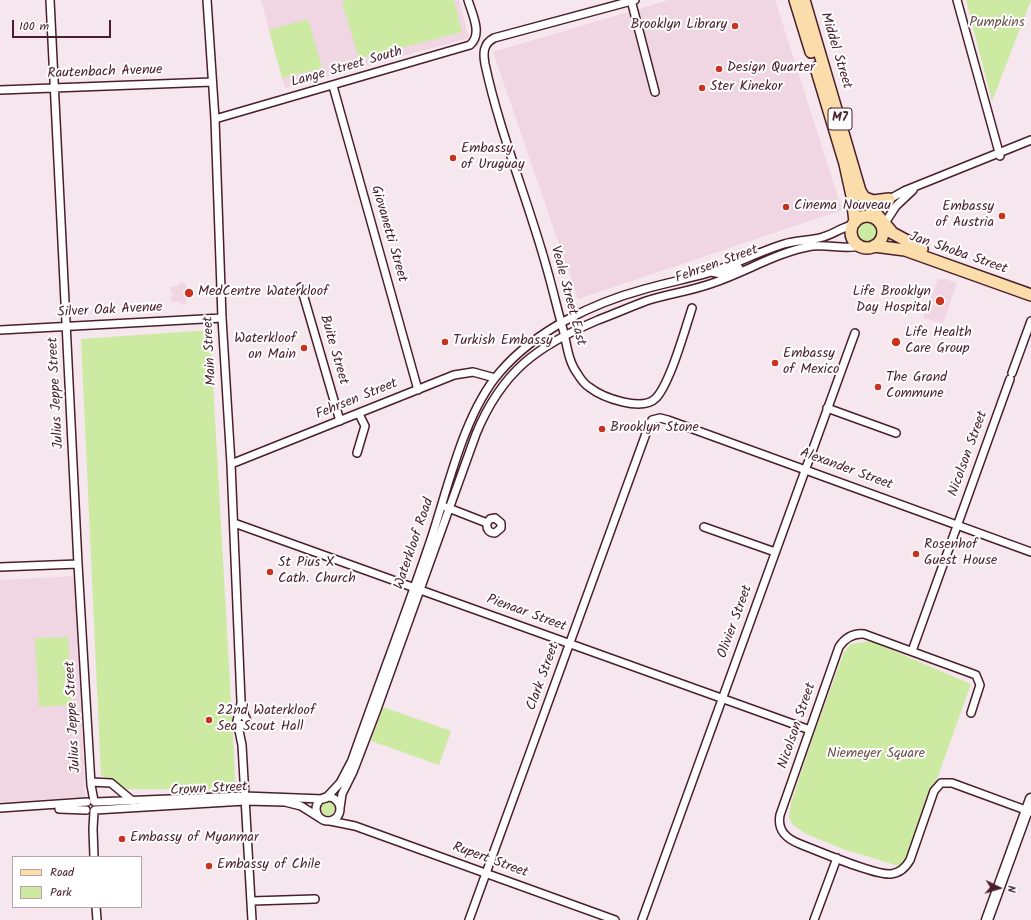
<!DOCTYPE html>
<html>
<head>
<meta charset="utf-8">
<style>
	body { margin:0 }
	#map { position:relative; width:1031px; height:920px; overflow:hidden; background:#f6e6ee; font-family:Kalam,sans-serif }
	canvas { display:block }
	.legend { position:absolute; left:12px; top:856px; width:130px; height:52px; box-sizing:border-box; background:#fff; border:1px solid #b7a5aa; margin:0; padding:5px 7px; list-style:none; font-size:12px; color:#4a1f2b }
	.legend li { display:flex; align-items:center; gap:8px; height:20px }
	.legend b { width:20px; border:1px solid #b7a5aa }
	.north { position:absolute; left:979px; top:868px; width:40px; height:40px; -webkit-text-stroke:3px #fff; paint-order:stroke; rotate:95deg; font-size:11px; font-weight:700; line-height:16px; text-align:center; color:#4a1f2b }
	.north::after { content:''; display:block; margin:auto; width:14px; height:18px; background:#4a1f2b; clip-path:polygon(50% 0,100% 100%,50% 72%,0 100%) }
	.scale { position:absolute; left:12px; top:20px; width:99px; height:18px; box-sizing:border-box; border:2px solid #4a1f2b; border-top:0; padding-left:5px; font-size:12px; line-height:14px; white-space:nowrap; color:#4a1f2b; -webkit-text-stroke:3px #fff; paint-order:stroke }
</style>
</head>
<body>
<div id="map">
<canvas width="1031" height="920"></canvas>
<ul class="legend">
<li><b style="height:5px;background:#faddab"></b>Road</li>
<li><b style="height:11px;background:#cceaa2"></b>Park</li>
</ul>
<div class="north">N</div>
<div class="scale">100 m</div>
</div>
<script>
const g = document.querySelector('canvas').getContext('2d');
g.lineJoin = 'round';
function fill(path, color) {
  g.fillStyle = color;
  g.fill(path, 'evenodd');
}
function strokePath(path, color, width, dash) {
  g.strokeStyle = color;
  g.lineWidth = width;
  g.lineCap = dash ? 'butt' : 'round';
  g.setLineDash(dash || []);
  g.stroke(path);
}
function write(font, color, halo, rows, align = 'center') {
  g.font = font + ' Kalam,sans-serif';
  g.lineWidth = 4;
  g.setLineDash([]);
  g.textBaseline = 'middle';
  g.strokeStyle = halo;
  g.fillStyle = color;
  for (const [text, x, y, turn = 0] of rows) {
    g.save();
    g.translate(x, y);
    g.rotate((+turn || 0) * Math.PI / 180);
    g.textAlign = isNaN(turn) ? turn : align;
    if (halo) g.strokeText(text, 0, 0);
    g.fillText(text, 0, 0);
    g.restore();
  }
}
fill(new Path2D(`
	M261 0H459L469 38 285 88Z
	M669 0H775L842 210 578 299 493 52Z
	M938 279H944L957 283 943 323 923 318Z
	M179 283H185L187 289 186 304 181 305 180 302H171V295H173L171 292 170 287 179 286Z
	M76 576 85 797 0 802V580Z`), '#f0d5e2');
fill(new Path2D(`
	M348 0H454L462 32 359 59 342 2Z
	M966 0H1031L992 101Z
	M308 19 322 68 282 78 269 30Z
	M856 233a12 12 0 1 1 24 0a12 12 0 1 1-24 0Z
	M210 330 236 790 124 789 101 775 81 339Z
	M68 637 72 705 39 707 35 638Z
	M871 641 971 684 905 868 843 849 806 834 793 825 789 818 791 803 815 731 844 652 851 644Z
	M383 707 451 731 439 765 371 741Z
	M319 808a8 8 0 1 1 16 0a8 8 0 1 1-16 0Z`), '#cceaa2');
const street = new Path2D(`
	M50 0 78 564 91 785 94 801
	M207 0 215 119 222 318 231 464 241 701 245 717
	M631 0 655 92
	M635 0 494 38C483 44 483 53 485 64 500 134 528 200 547 269 553 290 558 312 564 333 567 347 569 362 577 373 580 378 584 384 589 387 603 398 642 412 656 398 670 383 685 330 692 308
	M957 0 1000 156
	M333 86 418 390
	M0 90 212 82
	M215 119 470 45C483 34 472 14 468 0
	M886 201 904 191 1031 140
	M867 216 876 208
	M883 226 896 206 913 190
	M711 272 721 274 739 268
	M301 287 340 421
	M0 330 222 318
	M1012 373 1031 321
	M827 408 896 433
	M357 453 365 426 359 414
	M231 464 454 375 473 372 495 378
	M446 507 487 523C486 529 489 533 495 533L501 528V523L495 518 490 519 487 523
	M234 523 810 730
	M704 527 775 552
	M0 567 78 564
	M912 651 1010 379
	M241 703 237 721 242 745 252 920
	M971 713 980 685 976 675 864 634C853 633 845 638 839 647L780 815C777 831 787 839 800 844 818 851 876 876 891 874 900 873 906 867 910 860L934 791 941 783H952L1031 812
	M238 724 243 725 247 722 246 718 242 715
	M91 782 111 783 135 803
	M316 809a12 12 0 1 1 24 0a12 12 0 1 1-24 0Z
	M326 798 340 783 352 760C378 686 406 613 431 539 448 488 464 413 500 372 536 330 593 303 645 289 666 283 687 279 708 273 734 265 758 252 784 244 797 240 810 241 823 237 834 234 842 227 853 225
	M95 802 244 796 323 799
	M0 808 87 802
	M340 808 342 794 353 772 376 712 476 434C502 371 537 346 598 320 614 314 630 307 646 301 668 294 691 291 713 283 746 272 777 252 812 246 828 244 845 250 860 246
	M59 809 86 810
	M95 810 245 801 285 802 301 806 320 818
	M330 821 355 826 615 920
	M94 857 93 829 94 811
	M252 901 315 899
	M96 907 97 920
	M469 920 648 428 652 420 660 418 668 420 1031 552
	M642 920 855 333
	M814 920 837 858`);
const secondary = new Path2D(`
	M987 920 1031 799`);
const primary = new Path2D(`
	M795 0 811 52
	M804 0 860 191 868 204 891 231
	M816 68 845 164 852 196 855 222
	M863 197 873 201 889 199
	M851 232a16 16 0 1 1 32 0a16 16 0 1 1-32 0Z
	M885 229 922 249
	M874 246 905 250 1031 295`);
strokePath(street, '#4a1f2b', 10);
strokePath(secondary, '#4a1f2b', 13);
strokePath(primary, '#4a1f2b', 14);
strokePath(street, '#fff', 7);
strokePath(secondary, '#fff', 10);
strokePath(primary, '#faddab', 11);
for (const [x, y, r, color] of [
	[735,26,4,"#c8321e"],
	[719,69,4,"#c8321e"],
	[702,88,4,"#c8321e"],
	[453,158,4,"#c8321e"],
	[786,207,4,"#c8321e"],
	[1002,216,4,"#c8321e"],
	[189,293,5,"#c8321e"],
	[940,301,5,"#c8321e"],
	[445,342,4,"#c8321e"],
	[896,342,5,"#c8321e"],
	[304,348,4,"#c8321e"],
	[775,363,4,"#c8321e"],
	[878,387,4,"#c8321e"],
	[602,429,4,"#c8321e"],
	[916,554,4,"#c8321e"],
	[270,572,4,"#c8321e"],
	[209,720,4,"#c8321e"],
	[122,839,4,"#c8321e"],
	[209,866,4,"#c8321e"]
]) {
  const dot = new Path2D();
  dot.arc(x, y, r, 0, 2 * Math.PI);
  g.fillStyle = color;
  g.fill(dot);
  strokePath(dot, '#fff', 1.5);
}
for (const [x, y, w] of [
	[840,119,24]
]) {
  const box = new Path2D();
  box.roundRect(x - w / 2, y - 11, w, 22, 3);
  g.fillStyle = '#fff';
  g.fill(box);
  strokePath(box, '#4a1f2b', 1);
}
write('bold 13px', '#4a1f2b', null, [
	["M7",840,119]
]);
write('14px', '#6a5249', '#fff', [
	["Pumpkins",997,24],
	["Niemeyer Square",876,755]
]);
write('14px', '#4a1f2b', '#fff', [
	["Brooklyn Library",727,26,"right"],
	["Design Quarter",727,69],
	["Ster Kinekor",710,88],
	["Embassy",461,150],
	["of Uruguay",461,166],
	["Cinema Nouveau",794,207],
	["Embassy",994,208,"right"],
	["of Austria",994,224,"right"],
	["MedCentre Waterkloof",198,293],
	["Life Brooklyn",931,293,"right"],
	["Day Hospital",931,309,"right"],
	["Life Health",905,334],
	["Care Group",905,350],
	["Waterkloof",296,340,"right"],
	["on Main",296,356,"right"],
	["Turkish Embassy",453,342],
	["Embassy",783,355],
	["of Mexico",783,371],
	["The Grand",886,379],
	["Commune",886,395],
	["Brooklyn Stone",610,429],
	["Rosenhof",924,546],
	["Guest House",924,562],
	["St Pius X",278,564],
	["Cath. Church",278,580],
	["22nd Waterkloof",217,712],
	["Sea Scout Hall",217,728],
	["Embassy of Myanmar",130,839],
	["Embassy of Chile",217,866]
], 'left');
write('14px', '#4a1f2b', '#fff', [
	["Middel Street",835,51,73],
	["Lange Street South",347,68,-16],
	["Rautenbach Avenue",105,73,-2],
	["Giovanetti Street",388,234,74],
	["Jan Shoba Street",958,254,19],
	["Fehrsen Street",717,265,-20],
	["Veale Street East",567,296,75],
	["Silver Oak Avenue",110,311,-3],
	["Buite Street",333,350,74],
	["Main Street",211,351,-93],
	["Julius Jeppe Street",57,393,-93],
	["Fehrsen Street",357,400,-22],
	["Nicolson Street",969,454,-70],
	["Alexander Street",846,470,20],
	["Waterkloof Road",415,544,-71],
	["Pienaar Street",526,614,20],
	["Olivier Street",736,622,-70],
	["Clark Street",544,677,-70],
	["Julius Jeppe Street",74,717,-93],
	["Nicolson Street",798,726,-71],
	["Crown Street",209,790,-3],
	["Rupert Street",490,861,20]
]);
</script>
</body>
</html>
